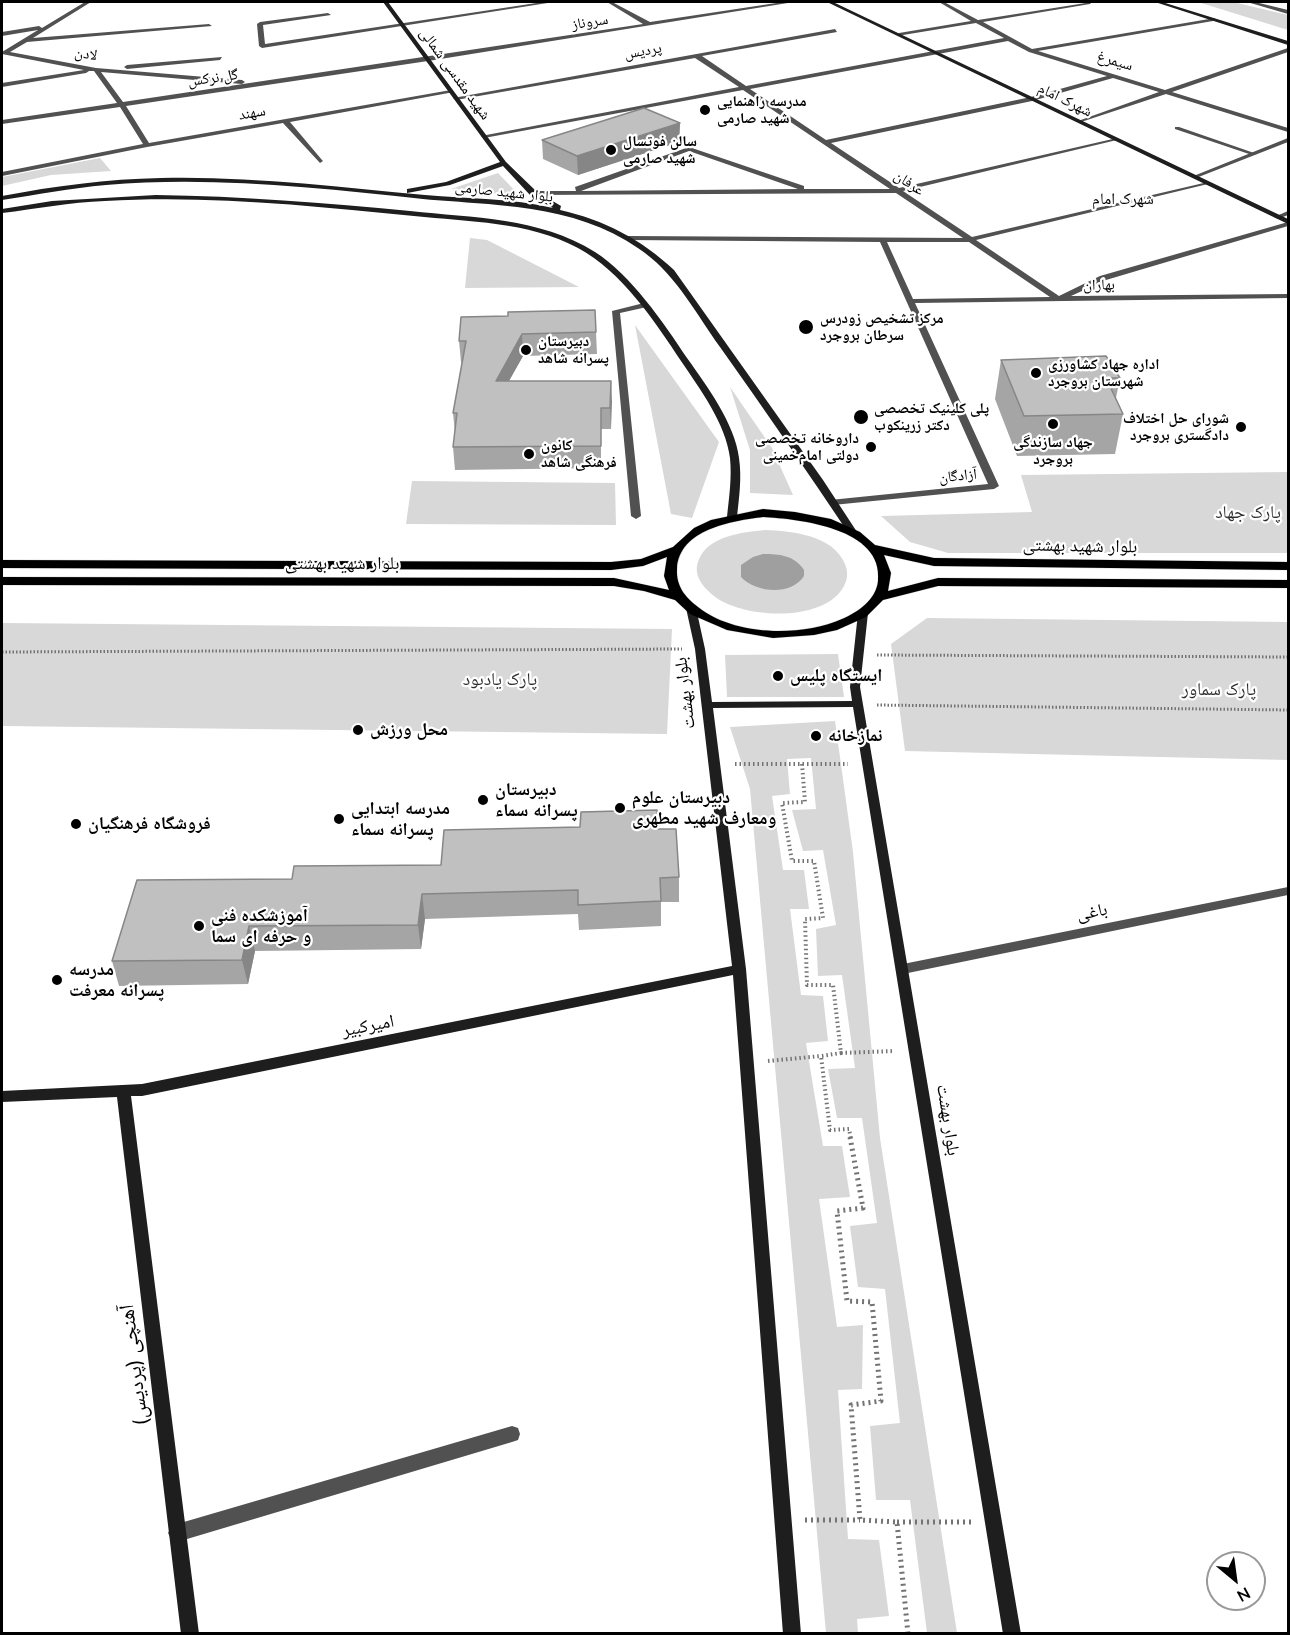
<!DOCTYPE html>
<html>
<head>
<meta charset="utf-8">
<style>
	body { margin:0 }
	#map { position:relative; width:1290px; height:1635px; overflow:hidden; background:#fff; font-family:Mulish,sans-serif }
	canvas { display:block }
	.frame { position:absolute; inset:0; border:3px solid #000; pointer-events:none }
	.north { position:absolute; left:1206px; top:1551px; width:60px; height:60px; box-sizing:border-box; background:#fff; border:2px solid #999; border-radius:50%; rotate:151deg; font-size:16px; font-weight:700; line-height:24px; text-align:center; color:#000 }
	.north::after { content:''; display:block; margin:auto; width:21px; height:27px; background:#000; clip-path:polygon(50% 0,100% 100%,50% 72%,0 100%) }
</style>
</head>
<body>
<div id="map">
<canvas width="1290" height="1635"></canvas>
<div class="frame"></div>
<div class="north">N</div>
</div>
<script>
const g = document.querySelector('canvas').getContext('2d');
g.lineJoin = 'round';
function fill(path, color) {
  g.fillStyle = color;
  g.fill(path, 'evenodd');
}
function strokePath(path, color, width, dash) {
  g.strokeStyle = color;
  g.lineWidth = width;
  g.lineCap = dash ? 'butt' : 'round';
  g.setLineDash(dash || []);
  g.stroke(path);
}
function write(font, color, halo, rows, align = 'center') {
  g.font = font + ' Mulish,"Noto Naskh Arabic",sans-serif';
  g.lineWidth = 4.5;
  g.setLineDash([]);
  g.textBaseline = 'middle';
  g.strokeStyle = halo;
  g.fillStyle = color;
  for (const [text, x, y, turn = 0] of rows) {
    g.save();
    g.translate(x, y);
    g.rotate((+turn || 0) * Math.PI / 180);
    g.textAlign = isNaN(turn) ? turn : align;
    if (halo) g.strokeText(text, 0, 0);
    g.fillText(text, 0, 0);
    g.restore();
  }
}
fill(new Path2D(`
	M1198 2H1233L1288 15V30Z
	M100 158 111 171 51 175 2 186V177Z
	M498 173 520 196 451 189Z
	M470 238 487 240 579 287 465 288Z
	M635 325 719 442 692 518 671 514Z
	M730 387 772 448 793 495 750 493V450Z
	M1288 472V553H948L910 542 881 516 1032 512 1021 475Z
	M412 481 615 483 616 525 406 524Z
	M765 530C792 531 833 535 845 564 848 571 848 579 844 586 825 623 743 619 714 596 704 588 693 576 698 562 706 536 743 532 765 530Z
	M927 618 1288 622V760L905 751 891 644Z
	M2 623 672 629 667 734 2 726Z
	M838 654 844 697H727L725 655Z
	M835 721 853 852 880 1138 957 1633H927L910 1500H876L870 1426 900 1423 885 1289 858 1287 850 1226 877 1223 862 1118H837L828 1069 855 1068 842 975 818 976 816 929 836 925 823 850 803 851 792 810 816 809 811 758 787 759 790 794 772 796 783 870H804L809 909H790L801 995 823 996 828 1041 806 1043 823 1146H842L850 1197 819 1199 837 1327 863 1325 862 1389 838 1390 848 1539 879 1540 889 1616 857 1619 858 1633H826L750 789 730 727Z`), '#d8d8d8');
fill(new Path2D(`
	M763 554C779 554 794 555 804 570V576C791 596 756 593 741 577V565L753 557Z`), '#9f9f9f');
const primary = new Path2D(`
	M763 509 795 512 831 519 860 532 875 545 934 558 1288 562V570L934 566 884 555 891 573 888 591 938 578 1288 580V588L938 586 883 600 866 617 837 630 814 635 773 638 727 630 690 614 675 600 644 591 614 586 2 585V577L614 578 669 590 664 576 667 557 643 566 611 570 2 568V560L611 562 641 559 673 547 694 528 711 520ZM763 517C799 519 884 528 878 581 876 600 858 612 842 619 801 637 734 636 698 607 685 597 676 586 677 569 679 529 732 521 763 517Z`);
strokePath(primary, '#dbdbdb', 1);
strokePath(new Path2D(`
	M2 652 682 649
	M877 655 1288 657
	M877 705 1288 710`), '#737373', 3, [1.5, 2]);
strokePath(new Path2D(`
	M735 764H848
	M802 764 805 802 782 803 792 861H814L823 918 805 919 807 985H833L841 1053 821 1056 830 1130 849 1129 851 1139
	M841 1053 894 1051
	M768 1061 821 1056`), '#737373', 4, [1.5, 3]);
strokePath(new Path2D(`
	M850 1137 863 1208 837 1211 847 1301 872 1302 881 1401 851 1405 860 1520 897 1522 908 1634
	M805 1520H860
	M897 1522H971`), '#737373', 5, [2, 4]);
fill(new Path2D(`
	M1247 2H1255L1288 10V14Z
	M1175 127H1179L1257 154 1252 155 1175 129Z
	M644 303 648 305 647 307 620 313 641 516 636 519 631 516 612 311Z`), '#515151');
fill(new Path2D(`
	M85 2H91L33 38 209 24 212 26 27 42 10 52 96 68 242 80 245 82 242 84 101 72 123 102 643 24 607 2H612L650 22 783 2H794L428 61 126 106 149 143 451 90 454 92 290 122 322 160 323 161 320 163 283 123 147 147 2 176V172L143 144 120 107 2 124V120L117 103 94 71H89L86 73 2 87V83L84 70 2 54V52L38 30 2 36V32L39 26 42 28Z
	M543 2H554L262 48 259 46 257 24 260 22 328 13 331 15 263 25 265 44Z
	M939 2H944L978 20 1092 2 1090 4 983 22 1032 49 1215 18 1213 21 1038 51 1165 90 1288 48V52L1172 92 1288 128V132L1166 94 1078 123V121L1159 92 1113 78 1032 101 831 143 899 188 1117 138V140L903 191 972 237 1208 182V184L976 240 1059 296 1100 276 1288 222V226L1106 280 1071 296 1288 294V298L915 303 999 486 994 489 833 505 830 504V500L988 484 880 242 628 240 624 238 628 236 963 238 896 193 533 195 529 193 533 191H576L575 187 689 147 804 186V189H890L743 90 484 138 481 136 739 87 695 58 456 100 453 98 835 29 837 32 702 56 746 86 1004 38 976 23 897 36 899 33 971 21ZM1008 41 1029 52 1107 76 1031 97 826 140 750 89ZM689 151 798 189 580 191H581ZM887 242H969L1050 297 913 299Z
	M222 57 220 60 127 69 124 67 127 65Z
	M1288 138V142L1196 178 1191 177Z
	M1288 211V215L1278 219 1274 217Z
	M1288 887V895L903 974 898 972 896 969 898 966 903 964Z
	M512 1426 518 1428 520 1434 518 1440 512 1442 177 1542 171 1539 168 1533 171 1527 177 1524Z`), '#515151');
fill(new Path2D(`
	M383 2H388L506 162 536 191 561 206 560 210C604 220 641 239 674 270L823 480 857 532 855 534H849C807 471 764 409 720 347 697 315 677 277 645 253 580 204 500 206 423 199 318 188 212 176 106 185 71 188 36 195 2 200V196C55 186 107 179 161 178 249 176 337 187 425 195 468 199 511 198 553 208L530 195 503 166 450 185 407 193V189L446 182 500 162Z
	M827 2H833L1288 219V224Z
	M1155 2H1162L1288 41V45Z
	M156 195C241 196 326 203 410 211 473 218 539 217 595 252 631 275 663 322 687 358 707 386 735 424 739 458 742 478 739 498 737 517L732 520 727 517C729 498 732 478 730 458 726 424 700 389 681 361 654 320 622 272 578 248 527 221 469 222 414 216 311 206 209 195 105 201 70 202 36 209 2 213V209L52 201Z
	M691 605 696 608 705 649 712 702 852 701 850 687 858 613 863 610 868 613 860 687 1021 1634H1003L853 707 713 708 746 969 801 1634H783L733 975 142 1096H131L199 1634H181L117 1097 2 1102V1091L142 1084 732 966 695 649 686 608Z`), '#1e1e1e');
fill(primary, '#000');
fill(new Path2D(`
	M680 123 679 142 578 175 543 159 542 140Z
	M508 316 596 332 597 354 523 356 509 381H611V429H601V468L455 470 453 447 455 433 453 413 462 362H461L459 341Z
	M1001 360 1120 378 1116 398 1123 414 1115 454 1017 456 995 399Z
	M658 829 679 877V902H661V926L579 930 578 914 425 919 421 949 255 951 248 984 119 986 112 961 292 879 441 865Z`), '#a5a5a5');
fill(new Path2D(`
	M680 123 679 142 578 175 577 156Z
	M522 334 523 356 497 402 496 381Z
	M611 381 612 402 611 429 610 408Z
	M422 894 425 919 421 949 418 925Z
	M249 926 255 951 248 984 242 960Z`), '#868686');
const building = new Path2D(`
	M644 108 680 123 577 156 542 140Z
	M595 310 596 332 522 334 496 381H611L610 408H601V446L453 447 457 413H453L466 341H459L461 317 508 316V312Z
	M1106 356 1120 378H1106L1123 414 1024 416 1001 360Z
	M657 810 658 829H676L679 877 660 878 661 901 578 905V890L422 894 418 925 249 926 242 960 112 961 137 880 292 879 294 866 441 865 444 830 580 827 581 812Z`);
fill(building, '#c0c0c0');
strokePath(building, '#868686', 1.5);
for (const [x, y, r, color] of [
	[705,110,6,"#000"],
	[611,150,6,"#000"],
	[806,327,8,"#000"],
	[526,350,6,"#000"],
	[1036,373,6,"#000"],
	[861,417,8,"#000"],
	[1053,424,6,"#000"],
	[1241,427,6,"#000"],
	[871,447,6,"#000"],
	[529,454,6,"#000"],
	[778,676,6,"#000"],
	[358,730,6,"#000"],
	[816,736,6,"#000"],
	[483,800,6,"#000"],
	[620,808,6,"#000"],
	[339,819,6,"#000"],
	[76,824,6,"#000"],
	[199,926,6,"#000"],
	[57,980,6,"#000"]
]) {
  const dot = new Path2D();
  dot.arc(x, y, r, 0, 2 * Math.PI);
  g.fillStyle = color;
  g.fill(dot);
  strokePath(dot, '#fff', 2);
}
write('15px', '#000', '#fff', [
	["سروناز",590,22,-9],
	["پردیس",643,51,-10],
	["لادن",86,54,9],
	["سیمرغ",1115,61,16],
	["شهید مقدسی شمالی",455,74,54],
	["گل نرکس",213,78,-8],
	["شهرک امام",1065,100,26],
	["سهند",252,113,-10],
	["عرفان",909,183,34],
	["بلوار شهید صارمی",504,192,6],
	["بهاران",1099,285,-1],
	["آزادگان",958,476,-6]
]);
write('bold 15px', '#000', '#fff', [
	["مدرسه راهنمایی",717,101],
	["شهید صارمی",717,118],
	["سالن فوتسال",623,141],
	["شهید صارمی",623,158],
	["مرکز تشخیص زودرس",820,318],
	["سرطان بروجرد",820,335],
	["دبیرستان",538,341],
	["پسرانه شاهد",538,358],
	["اداره جهاد کشاورزی",1048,364],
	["شهرستان بروجرد",1048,381],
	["پلی کلینیک تخصصی",874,408],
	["دکتر زرینکوب",874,425],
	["شورای حل اختلاف",1229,418,"right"],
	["دادگستری بروجرد",1229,435,"right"],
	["داروخانه تخصصی",859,438,"right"],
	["دولتی امام‌خمینی",859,455,"right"],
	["جهاد سازندگی",1053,442,"center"],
	["بروجرد",1053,459,"center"],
	["کانون",541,445],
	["فرهنگی شاهد",541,462]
], 'left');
write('16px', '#000', '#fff', [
	["شهرک امام",1123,199]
]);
write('18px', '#2f2f2f', '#fff', [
	["پارک جهاد",1248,513],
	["پارک یادبود",500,680],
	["پارک سماور",1219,690]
]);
write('18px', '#000', '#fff', [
	["بلوار شهید بهشتی",1080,546,1],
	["بلوار شهید بهشتی",342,564],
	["بلوار بهشت",685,693,-97],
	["باغی",1092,912,-11],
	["امیرکبیر",368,1026,-11],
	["بلوار بهشت",948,1120,81]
]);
write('bold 18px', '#000', '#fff', [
	["ایستگاه پلیس",790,676],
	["محل ورزش",370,730],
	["نمازخانه",828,736],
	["دبیرستان",495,790],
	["پسرانه سماء",495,811],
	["دبیرستان علوم",632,798],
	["ومعارف شهید مطهری",632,819],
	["مدرسه ابتدایی",351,809],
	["پسرانه سماء",351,830],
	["فروشگاه فرهنگیان",88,824],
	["آموزشکده فنی",211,916],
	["و حرفه ای سما",211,937],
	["مدرسه",69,970],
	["پسرانه معرفت",69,991]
], 'left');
write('21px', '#000', '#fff', [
	["آهنچی (پردیس)",134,1365,-97]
]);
</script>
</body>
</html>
